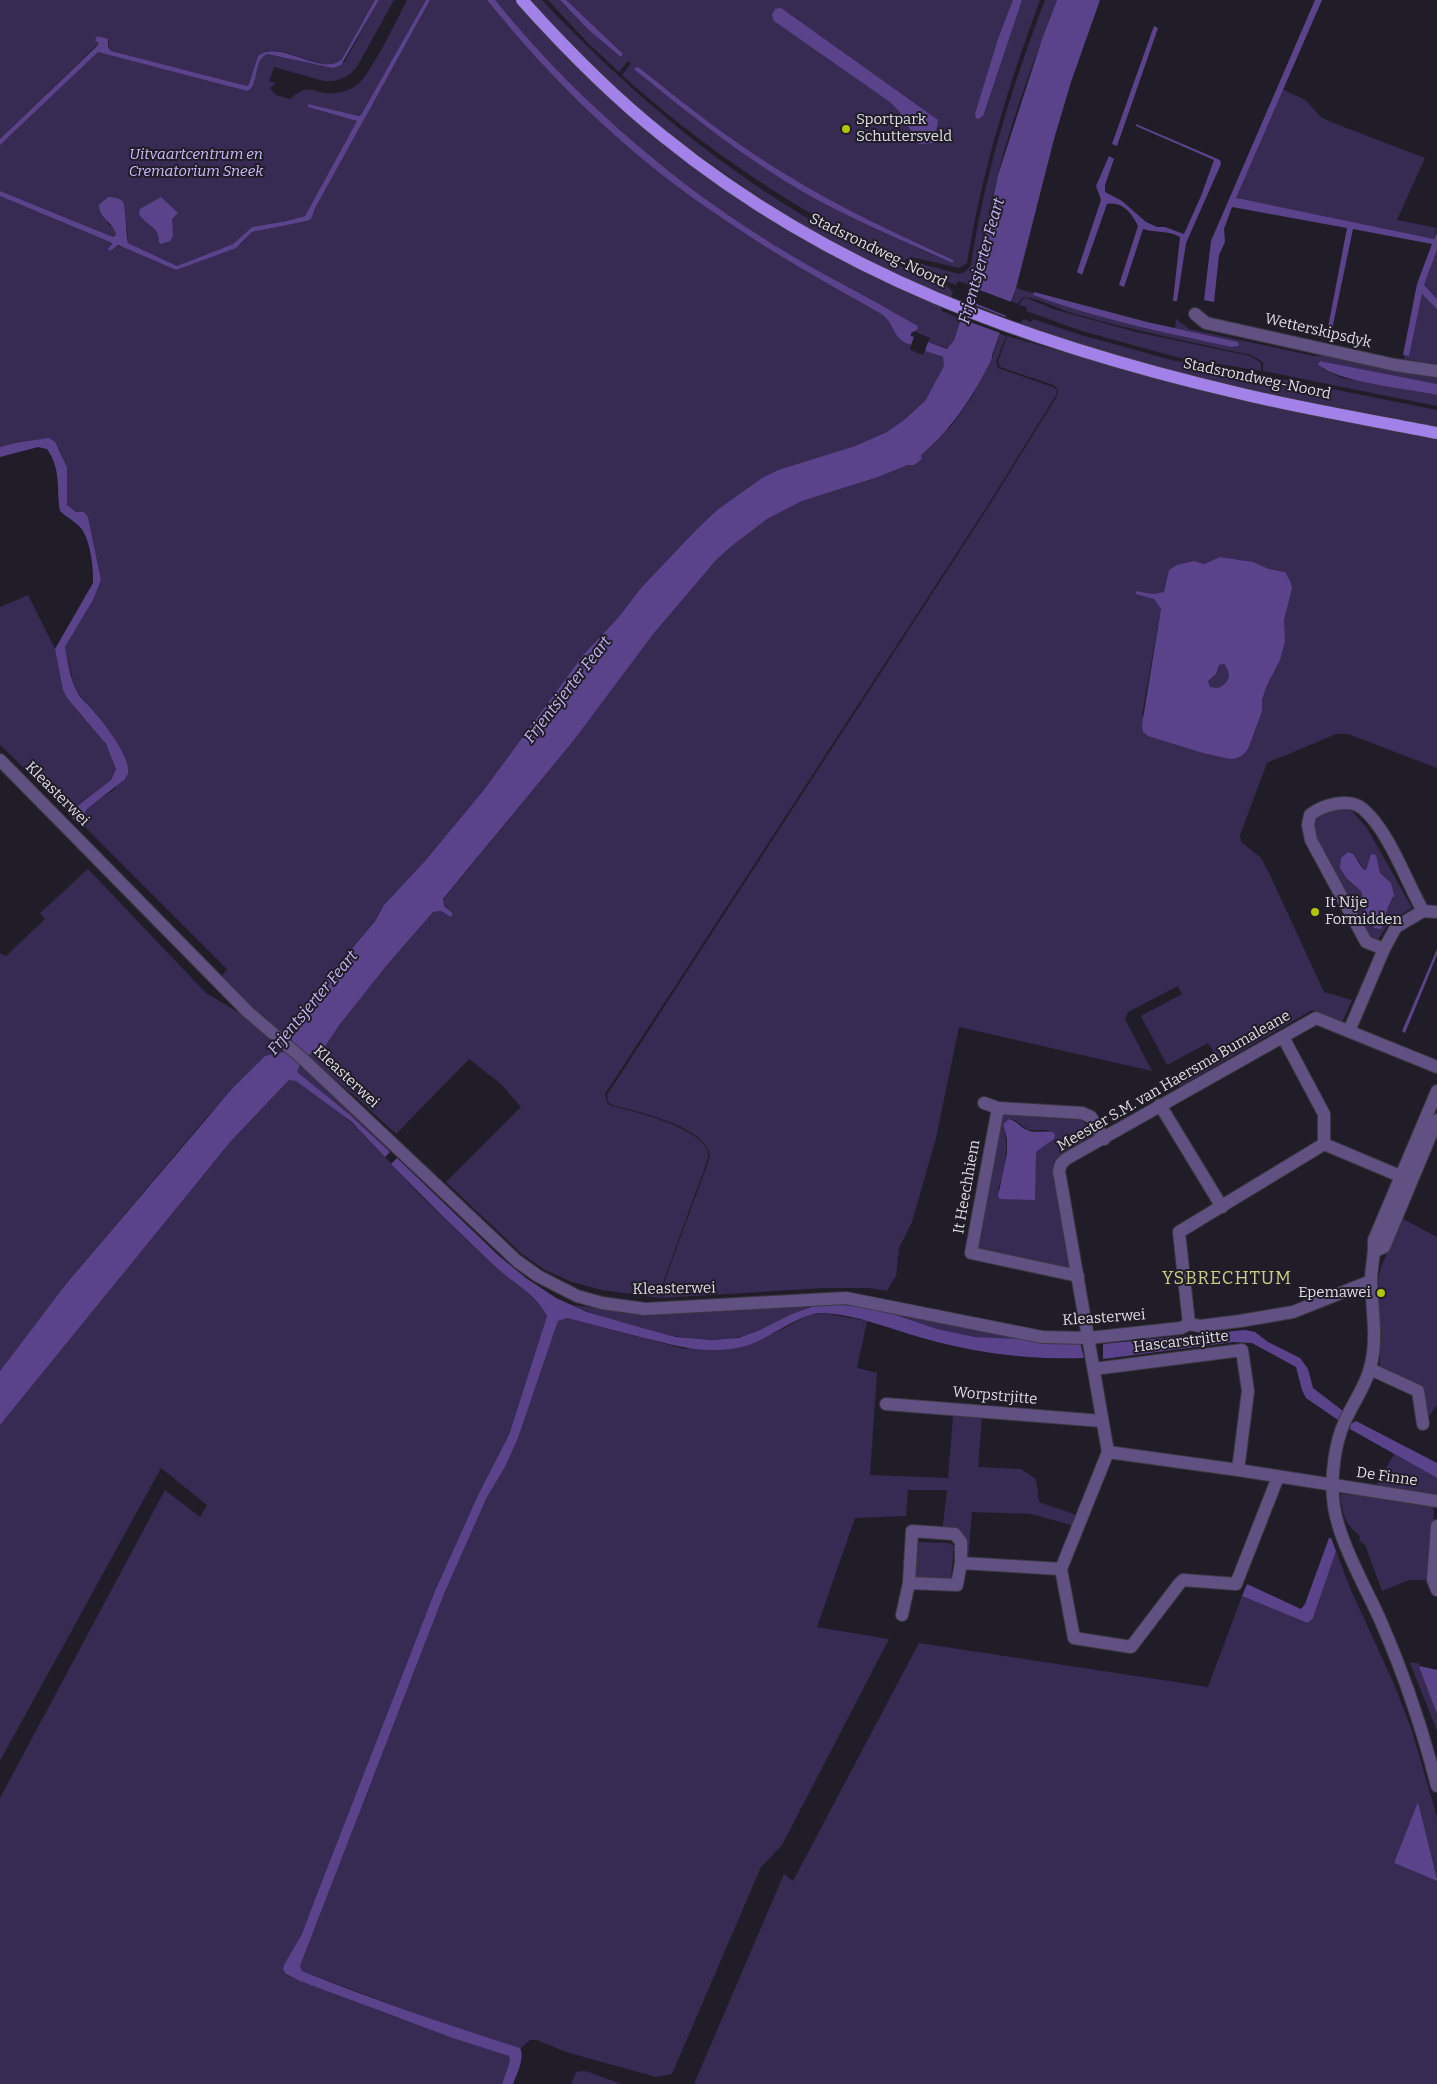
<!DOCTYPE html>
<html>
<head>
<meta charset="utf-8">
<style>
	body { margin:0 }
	canvas { display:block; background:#201d28 }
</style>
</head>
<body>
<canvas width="1437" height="2084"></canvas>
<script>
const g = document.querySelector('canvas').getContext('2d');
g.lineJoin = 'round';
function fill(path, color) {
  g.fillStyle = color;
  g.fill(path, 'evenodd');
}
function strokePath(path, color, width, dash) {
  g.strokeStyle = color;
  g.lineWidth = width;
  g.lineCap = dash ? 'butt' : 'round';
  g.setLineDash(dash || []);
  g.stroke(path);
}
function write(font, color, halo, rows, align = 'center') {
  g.font = font + ' Bitter,serif';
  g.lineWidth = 4;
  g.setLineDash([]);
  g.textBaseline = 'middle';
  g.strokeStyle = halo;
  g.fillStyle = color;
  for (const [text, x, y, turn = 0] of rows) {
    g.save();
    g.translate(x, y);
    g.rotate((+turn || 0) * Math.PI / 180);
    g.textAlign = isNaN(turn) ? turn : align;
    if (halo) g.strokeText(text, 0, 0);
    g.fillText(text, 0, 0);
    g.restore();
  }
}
fill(new Path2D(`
	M0 0H375L342 59C322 78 280 37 258 56L249 84 247 86 111 51 108 47 109 41 104 38 0 139Z
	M379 0H394L358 65C350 77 339 82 324 81L274 67 269 81 276 83 270 88 276 95 290 99C311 80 314 96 336 93 344 92 352 89 358 84 372 72 397 19 407 0H426L361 115 359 116 308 104V107L357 121 305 216 287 221 252 227 233 244 177 266 128 243 125 207 107 223 115 229 116 235 113 237 0 191V145L96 53 99 52 247 91C260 85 252 61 267 54L333 68 345 61Z
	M430 0H487C553 80 629 155 716 214 768 250 822 281 878 312 894 321 891 332 901 340 903 342 908 344 911 345L910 350 923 355 925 351 944 358V366L925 401 904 420 887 432 855 446 778 470 762 478 717 510 696 530 641 588 618 618 584 654 483 791 425 861 384 905 375 920 288 1024 290 1035 292 1036V1045L220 978 227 969 80 822C84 806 104 798 116 788V742L95 712 75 690 65 647 93 600 101 580 88 517 84 512H76L67 505V467L59 449 15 443 0 447V196L110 242 111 245 122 247 176 270 241 244 252 232 307 221Z
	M495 0H514L550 39 739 199 830 254 893 286 941 307 942 311 961 319 950 349 928 342 930 338 916 332 918 327C865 298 811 269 760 236 662 174 568 90 495 0Z
	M530 0H542C657 122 788 225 946 285L953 292 951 298C865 264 788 219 713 165 676 139 639 111 606 80 580 55 555 27 530 0Z
	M548 0H560L569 10 563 0H1017L1007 41 1022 0H1040C1008 86 982 172 967 263L959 268 911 257 901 262C799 212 706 151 622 75L631 63 628 61 619 72 588 43ZM635 68C691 111 746 153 806 190 852 218 903 240 953 262 935 257 918 248 900 240 802 198 718 137 635 70Z
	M1045 0H1057C1035 57 1013 115 998 174 988 211 983 249 972 286L958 281 956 285 909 266 907 264 911 261 959 274 965 272 971 265C985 173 1012 86 1045 0Z
	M1282 89 1305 100 1321 117 1331 122 1425 158 1397 220 1437 228 1434 239 1235 199Z
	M1437 250V299L1424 285Z
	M1016 288 1033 293V295C1097 319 1165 333 1232 347H1236L1238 342 1175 328 1176 319 1189 329 1314 356H1334L1437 375V384L1320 361 1323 369 1342 378 1437 395V406L1263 371V362L1251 355C1191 342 1131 330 1072 313 1060 310 1033 295 1022 298L1018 304 1012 302Z
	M1422 294 1437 309V364L1404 359 1405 355 1408 356Z
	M1027 298 1053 309 1136 332 1250 356 1261 363V371L1176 357 1082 331 1026 311 1027 307 1019 305 1023 299Z
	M1023 319 1031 322 1033 319 1081 335 1175 361 1237 370 1437 410V427C1326 405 1215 385 1107 353 1078 345 1049 334 1020 324Z
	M1000 334 1006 336 996 362 998 368 1053 387 1057 390 1056 395 988 505 605 1094 607 1103 612 1106C633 1111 703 1128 708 1153 709 1157 707 1160 706 1164L664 1280 660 1298 602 1290 572 1282 545 1270 522 1254 446 1182 521 1107 501 1084 469 1059 396 1134 356 1097 306 1056 316 1052 319 1054 340 1024 387 965 433 912 441 911 451 917 453 914 444 906 443 900 574 740 654 633 717 559 733 545 767 519 802 501 878 477 908 465H914L922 459 921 455 952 425 971 398 992 358Z
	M1007 336 1182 386 1437 440V768L1348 734H1336L1267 763 1240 835 1241 842 1261 858 1269 873 1324 992 1352 1000 1342 1022 1312 1010 1179 1087 1173 1077 1215 1054 1208 1043 1167 1065 1141 1016 1182 994 1178 986 1128 1012 1125 1019 1152 1071 959 1027 936 1138 912 1222 899 1248 896 1276 887 1291 869 1288H825L661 1298 665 1280 707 1165C709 1159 711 1155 708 1150 698 1125 636 1111 612 1105L608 1102 607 1095 989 506 1057 396 1058 389 1053 385 1000 367 998 362ZM1220 557 1253 562 1269 569 1285 572 1292 589 1284 620 1280 660 1267 685 1262 700V713L1248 749 1243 755 1237 758 1203 753 1142 715 1161 609 1154 599 1136 591 1153 594 1164 592 1169 570 1194 561 1204 564Z
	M28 595 55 649 63 690 67 698 106 744 116 769 111 780 69 811 0 745V607Z
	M1224 664C1232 674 1230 683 1218 688L1210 687 1208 681 1216 674 1219 665Z
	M1342 809 1352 811 1367 828 1412 908C1397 917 1385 924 1378 941L1370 939C1359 919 1309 841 1312 823 1314 811 1334 810 1342 809ZM1376 855 1377 867 1380 873 1391 883 1393 899 1388 907 1383 924 1369 919 1361 891 1348 881 1342 871 1358 860 1364 869 1366 870 1370 858Z
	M88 869 206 993 248 1018 287 1051 265 1056 205 1119 66 1284 0 1371V953L6 956 45 919 40 913Z
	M300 1062 387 1146 390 1152 349 1114 296 1072Z
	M289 1080 296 1081 340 1113 359 1129 419 1194 473 1246 529 1294 542 1306 547 1316 509 1435 479 1493 435 1591 302 1934 285 1963 286 1975 393 2016 510 2056V2061L502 2084H0V1798L165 1490 200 1517 207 1505 161 1468 0 1761V1425L231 1141Z
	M1005 1109 1081 1118 1095 1137 1054 1161 1072 1270 978 1248 997 1118ZM1009 1119 1015 1120 1028 1130H1048L1054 1139 1036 1152 1035 1157V1200L998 1190C1006 1167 1009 1147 1003 1124Z
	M1403 1219 1437 1237V1405L1424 1423 1416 1385 1380 1368 1378 1281 1381 1267Z
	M572 1305 611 1310 784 1305 809 1307C786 1317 764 1332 739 1337 696 1348 613 1323 572 1305Z
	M887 1312 1030 1341 975 1337 937 1329Z
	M823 1313 867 1321 857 1368 877 1373 870 1475 948 1478 953 1416 982 1417 978 1467 1021 1469 1036 1479 1039 1502 1079 1516 1075 1526 1031 1514 972 1512 968 1560 963 1557 962 1536 942 1532 947 1490H908L906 1516 855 1518 817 1627 889 1639 782 1845 761 1867 672 2074 656 2077 566 2052 537 2040H530L520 2049 435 2021 302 1971 300 1966 444 1594 487 1497 505 1467 518 1438 558 1321 567 1318 685 1349 773 1334 809 1315Z
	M1394 1454 1437 1478V1495L1376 1486Z
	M1352 1493 1432 1506 1434 1511 1429 1580H1409L1382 1591 1365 1545 1359 1540 1360 1536C1344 1523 1344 1516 1340 1496L1342 1494 1353 1495Z
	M918 1542 949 1543 954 1546 951 1577 946 1581 917 1579 913 1574 915 1543Z
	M1336 1551 1350 1588 1394 1684 1412 1731 1437 1817V1879L1418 1803 1394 1863 1437 1881V2084H694L784 1874 793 1881 919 1643 1208 1687 1242 1596 1305 1622H1309L1313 1618Z
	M1412 1662 1420 1664 1419 1667 1437 1714V1731L1410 1663Z
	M583 2071 589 2072 621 2084H571L576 2072Z`), '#372a53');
fill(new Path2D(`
	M375 0H379L341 65 333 68 267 54C252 61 260 86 247 91L98 52 0 145V139L97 46 99 42 95 41 97 36 108 39V47L111 51 247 86 249 84 258 56C280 38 322 78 342 59Z
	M426 0H430L315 208 311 219 307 221 252 232 236 248 176 270 118 245 110 251 108 249 112 244 110 242 0 196V191L113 237 116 235C115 223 99 219 99 205L108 197C113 197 120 198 123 202 126 207 126 235 128 243L177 266 233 244 252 227 287 221 305 216 357 121 308 107V104L359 116 361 115Z
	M487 0H495C568 90 662 174 760 236 798 261 839 282 879 304 892 311 904 319 918 326L917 330 911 333V336L914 337 911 345C908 344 903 342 901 340 891 332 894 321 878 312 822 281 768 250 716 214 630 156 552 81 487 0Z
	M560 0H566L623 54 621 57 589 30Z
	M1013 0H1022L983 116 978 119 976 118 975 114 998 39Z
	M1057 0H1100L1071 82 1054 139 1016 288 992 355V358C974 395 953 428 921 455L922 459 914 465H908L878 477 802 501 767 519 733 545 717 559 654 633 574 740 443 899 444 906 453 914 451 917 441 911 433 912 387 965 340 1024 319 1055 316 1052C304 1056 301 1061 297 1072L349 1114 390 1152 385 1157 352 1122 296 1081 289 1080 231 1141 0 1425V1371L66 1284 231 1090 265 1056 287 1051 293 1044 288 1024 375 921 384 905 425 861 483 791 584 654 618 618 641 588 696 530 717 510 762 478 778 470 855 446 887 432 904 420 925 401 944 366 943 357 925 351 928 342 947 349 954 340 980 259 998 175 1042 39Z
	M1315 0H1322L1236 198 1434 239 1437 233V250L1424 285 1437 299V309L1422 294 1409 356 1403 355 1417 284 1432 244 1353 229 1330 339 1326 338 1347 228 1232 207 1224 229 1225 242 1219 255 1214 302 1204 300 1211 241Z
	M781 8 938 120 934 143 919 144 899 111 890 102 774 21 772 15 775 9Z
	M1154 26 1158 28 1117 146 1112 144Z
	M638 67C687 106 736 145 790 177 842 209 897 234 953 260V263C896 238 838 214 785 181 732 148 683 109 635 70V68Z
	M1136 124 1220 160 1221 164 1186 243 1177 301H1173L1180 237C1167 230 1157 233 1143 229L1124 287 1119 285 1138 226C1132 213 1122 201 1107 204L1082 275 1077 272 1101 200 1096 186 1109 156 1114 159 1105 185V192L1122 201 1146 222 1157 227H1165L1184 234 1201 196 1214 160 1136 126Z
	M161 197 178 213 172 219 173 236 170 241 161 244 159 242C160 226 146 226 139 214L140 209Z
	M1034 292 1147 322 1238 342 1239 346 1232 347C1165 333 1097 319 1033 295Z
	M1320 361 1437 384V395C1410 389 1335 382 1318 364Z
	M49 438 55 442 67 467V505L76 512H84L88 517 101 580 93 600 65 647C68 662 70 679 77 692 80 698 86 702 90 707 101 719 132 758 128 774 128 774 124 780 124 780L87 809 78 824 68 813 111 780 116 769 106 744 67 698 63 690 55 649 93 583C94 568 90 536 79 526 73 520 66 517 60 511 56 488 62 471 47 449L38 447 0 457V447L15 443Z
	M1220 557 1253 562 1269 569 1285 572 1291 583 1292 589 1284 620 1285 641 1280 660 1267 685 1262 700V712L1248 749 1243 755 1237 758 1230 759 1203 753 1148 736 1143 732 1142 725 1161 609 1154 599 1136 594V591L1153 594 1164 592 1169 570 1177 565 1194 561 1204 564ZM1224 664C1232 674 1230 683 1218 688L1210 687 1208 681 1216 674 1219 665Z
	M1348 852 1353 854 1363 869 1366 870 1371 854 1376 855 1380 873 1391 883 1394 895 1388 907 1381 929 1374 928 1366 911 1361 891 1347 879 1340 868 1341 858Z
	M1437 949V955L1405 1033 1402 1031Z
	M1009 1119C1017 1121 1020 1127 1027 1130 1035 1134 1045 1130 1053 1132L1055 1135 1054 1139 1036 1152 1035 1200 1000 1199 998 1196 1007 1154V1139L1003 1124Z
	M397 1158 499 1256 526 1278 556 1298 587 1312 642 1328 676 1337 712 1340 738 1338 758 1331 792 1314 819 1304 859 1306 887 1312 937 1329 975 1337 1080 1342 1084 1358C1027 1360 974 1353 919 1337 888 1328 857 1315 824 1313 800 1311 767 1342 741 1347 704 1355 679 1346 644 1338 618 1331 593 1325 567 1318L558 1321 518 1438 505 1467 487 1497 444 1594 300 1966 302 1971C374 2000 447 2025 520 2048 525 2058 517 2074 513 2084H502L510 2061 509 2056 453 2038 300 1981 286 1974 283 1969 285 1963 302 1934 314 1902 435 1591 479 1493 509 1435 547 1316C536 1294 513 1283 495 1266 459 1233 425 1199 391 1164Z
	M1245 1330 1255 1332 1268 1342 1300 1358 1308 1369 1313 1388 1343 1411 1338 1420 1306 1398 1302 1390 1296 1367 1252 1343 1234 1342 1103 1359V1344Z
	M1356 1421 1437 1463V1478L1350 1429 1351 1424Z
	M1329 1538H1331L1336 1551 1313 1618 1309 1622H1305L1242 1596 1247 1584 1301 1609 1305 1604Z
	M1420 1666 1437 1670V1714L1419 1667Z
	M1418 1802 1437 1879V1881L1394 1863Z`), '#5b438c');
fill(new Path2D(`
	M969 286 1014 303 1009 317 965 299Z
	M964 301 1008 318 1003 334 959 318Z`), '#201d28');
const minor = new Path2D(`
	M1195 314 1206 323 1395 365 1437 371
	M0 760 248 1012 304 1060 517 1261 538 1276 577 1296 602 1303 645 1309 846 1298 1042 1337 1089 1338 1181 1328 1189 1324 1200 1326 1240 1321 1293 1312 1371 1281
	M1384 949 1366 942 1311 840 1308 825 1310 815C1322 805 1350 797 1363 809 1389 831 1406 881 1423 911
	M1349 1031 1384 949 1396 927 1423 911 1437 912
	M1283 1037 1324 1114V1144
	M1437 1067 1316 1018 1066 1159 1061 1164 1059 1171 1108 1452 1238 1470 1437 1501
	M1437 1091 1374 1240C1375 1254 1371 1267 1371 1281 1372 1310 1378 1340 1370 1368 1365 1388 1352 1404 1344 1423 1335 1444 1331 1474 1333 1498 1335 1536 1367 1589 1382 1624 1405 1677 1423 1731 1437 1786
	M984 1103 998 1108
	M1160 1105 1222 1207
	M1375 1251 1384 1247 1437 1120
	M1078 1276 971 1253 998 1108 1082 1113 1091 1117 1104 1139
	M1189 1324 1179 1232 1324 1144 1400 1176
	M1094 1369 1242 1350 1248 1391 1238 1470
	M1370 1369 1418 1391 1423 1424
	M886 1404 1102 1421
	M1437 1526 1433 1580 1437 1590
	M1061 1569 1074 1638 1131 1647 1179 1584 1183 1580 1236 1584 1278 1477
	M909 1583 957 1585 961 1563 1061 1569 1108 1452
	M902 1615 909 1583 912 1531 955 1534 961 1542V1563`);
const major = new Path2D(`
	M522 0C566 49 612 96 664 137 833 274 1029 344 1238 393 1304 409 1371 420 1437 433`);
strokePath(minor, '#3b3842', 14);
strokePath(major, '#3b3842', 14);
strokePath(minor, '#605182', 12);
strokePath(major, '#a281e8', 12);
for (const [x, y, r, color] of [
	[846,129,5,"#b1c500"],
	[1315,912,5,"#b1c500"],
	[1381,1293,5,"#b1c500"]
]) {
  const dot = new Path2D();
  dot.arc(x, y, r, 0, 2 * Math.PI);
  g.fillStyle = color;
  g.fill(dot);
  strokePath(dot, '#201d28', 2);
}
write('15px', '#dfdde5', '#201d28', [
	["Sportpark",856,120],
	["Schuttersveld",856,137],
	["It Nije",1325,903],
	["Formidden",1325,920],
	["Epemawei",1371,1293,"right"]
], 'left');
write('italic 15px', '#cdbcfb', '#201d28', [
	["Uitvaartcentrum en",196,155],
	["Crematorium Sneek",196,172]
]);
write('15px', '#dfdde5', '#201d28', [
	["Stadsrondweg-Noord",878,251,26],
	["Wetterskipsdyk",1318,331,13],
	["Stadsrondweg-Noord",1257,379,12],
	["Kleasterwei",57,794,45],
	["Kleasterwei",346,1077,43],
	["Meester S.M. van Haersma Bumaleane",1174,1081,-30],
	["It Heechhiem",967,1187,-80],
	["Kleasterwei",674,1289,-1],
	["Kleasterwei",1104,1318,-4],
	["Hascarstrjitte",1181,1342,-7],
	["Worpstrjitte",995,1396,5],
	["De Finne",1387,1477,8]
]);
write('italic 16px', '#c7b6f5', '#201d28', [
	["Frjentsjerter Feart",982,261,-74],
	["Frjentsjerter Feart",568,690,-52],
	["Frjentsjerter Feart",313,1003,-50]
]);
g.letterSpacing = '1px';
write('18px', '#c4d185', '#201d28', [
	["YSBRECHTUM",1227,1279]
]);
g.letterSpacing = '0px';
</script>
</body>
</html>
